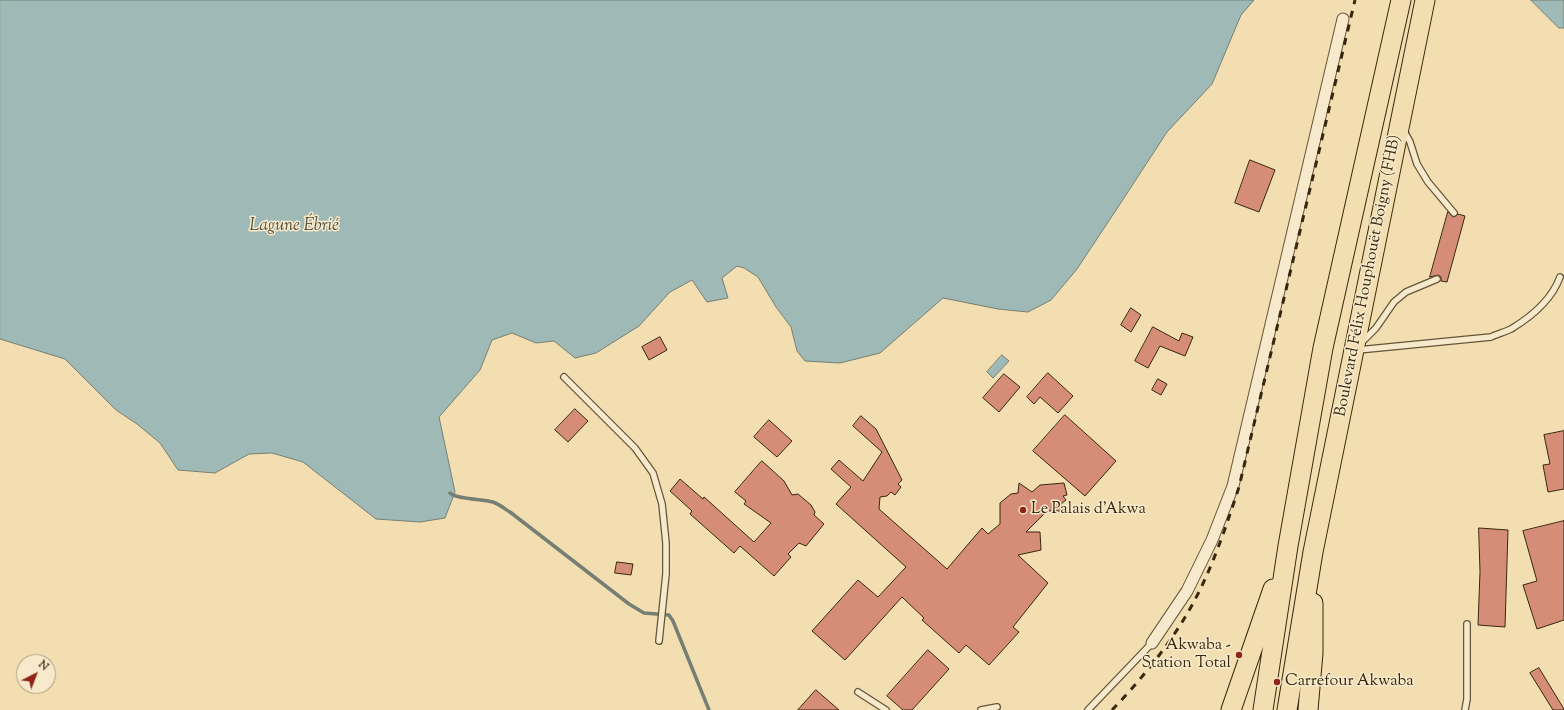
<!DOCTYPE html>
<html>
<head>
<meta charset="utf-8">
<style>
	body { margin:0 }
	#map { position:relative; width:1564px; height:710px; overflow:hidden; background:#f2deb1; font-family:"Sorts Mill Goudy",serif }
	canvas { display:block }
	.north { position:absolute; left:16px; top:654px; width:40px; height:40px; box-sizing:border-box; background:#f7eacc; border:1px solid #ab9c80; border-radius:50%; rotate:42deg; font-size:11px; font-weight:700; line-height:16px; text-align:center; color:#38270e }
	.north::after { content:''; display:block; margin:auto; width:14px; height:18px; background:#8f2418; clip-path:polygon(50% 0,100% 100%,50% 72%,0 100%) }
</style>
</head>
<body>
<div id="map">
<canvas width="1564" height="710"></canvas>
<div class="north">N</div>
</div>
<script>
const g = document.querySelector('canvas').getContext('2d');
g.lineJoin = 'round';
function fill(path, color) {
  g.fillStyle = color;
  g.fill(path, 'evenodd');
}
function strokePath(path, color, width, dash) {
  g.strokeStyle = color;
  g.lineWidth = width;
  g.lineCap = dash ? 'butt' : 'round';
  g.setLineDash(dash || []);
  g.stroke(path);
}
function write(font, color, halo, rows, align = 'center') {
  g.font = font + ' "Sorts Mill Goudy",serif';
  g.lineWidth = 3;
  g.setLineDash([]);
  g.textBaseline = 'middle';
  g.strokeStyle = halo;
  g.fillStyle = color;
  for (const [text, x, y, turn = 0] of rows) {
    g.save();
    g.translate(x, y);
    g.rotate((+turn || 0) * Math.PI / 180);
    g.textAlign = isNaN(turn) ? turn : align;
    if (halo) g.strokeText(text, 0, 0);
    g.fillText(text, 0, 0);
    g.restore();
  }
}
const water = new Path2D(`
	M0 0H1254L1241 15 1212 84 1167 132 1122 201 1077 269 1051 300 1028 312 998 309 943 298 880 353 840 363 805 361 797 351 791 327 776 307 758 277 744 268 737 266 722 278 728 298 707 302 692 280 670 292 639 326 596 353 575 358 554 341 536 343 512 333 492 340 480 370 439 417 455 492 445 518 420 522 376 519 303 462 272 453 249 454 215 473 178 470 160 443 137 424 116 410 65 359 0 339Z
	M1531 0H1564V28H1559Z
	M1002 355 1009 361 993 378 987 372Z`);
fill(water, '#9fbab6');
strokePath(water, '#767f73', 1);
strokePath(new Path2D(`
	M450 493C456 499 482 499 493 502 499 504 505 509 510 512L629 604 644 613 669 615 673 621 709 710`), '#767f73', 3.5);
const building = new Path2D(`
	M1250 160 1275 170 1259 212 1235 203Z
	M1448 212 1453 217 1456 216 1458 214 1465 216 1447 282 1441 281V277L1438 275 1430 277Z
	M1131 308 1141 315 1131 332 1121 325Z
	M1153 327 1179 341 1182 333 1193 337 1185 356 1160 346 1148 368 1135 361Z
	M660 337 667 350 649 360 642 347Z
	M1048 373 1073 396 1058 413 1040 397 1034 404 1027 397Z
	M1004 374 1020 387 999 412 983 398Z
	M1158 379 1167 384 1161 395 1152 390Z
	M575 409 588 421 568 442 555 430Z
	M1065 415 1116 461 1085 496 1033 451Z
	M861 416 876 429 902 480 898 484 901 487 895 495 891 492 887 496 880 497 879 509 947 569 982 528 988 534 1000 524V503L1011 494 1018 493 1019 483 1032 492 1040 485 1064 483 1067 495 1063 496 1066 500 1061 504V511H1047L1026 532H1040L1041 550 1018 555 1048 583 1013 627 1019 632 989 665 966 645 959 653 922 620 924 618 902 597 845 660 812 631 858 580 878 597 906 567 836 504 851 487 831 469 839 460 863 481 882 452 853 426Z
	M769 420 792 441 777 457 754 437Z
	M1564 431V489L1548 492 1543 465 1550 464 1544 435Z
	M762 461 784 481 792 495 798 494 811 505 815 512 814 515 824 524 806 546 799 543 788 554 791 557 774 576 740 546 734 553 690 514 692 511 670 491 680 479 703 499 704 497 754 542 771 523 744 504 746 501 735 492Z
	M1564 521V620L1537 629 1523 585 1537 581 1523 531Z
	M1479 528 1508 530 1505 627 1478 625 1480 572Z
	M617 562 633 564 631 575 615 573Z
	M928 650 949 669 912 710H903L887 696Z
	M1539 668 1564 709V710H1553L1530 673Z
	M816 690 839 710H798Z`);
fill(building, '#d58d78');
strokePath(building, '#38270e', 1);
const service = new Path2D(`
	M1404 131 1410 142 1417 164 1428 182 1454 213
	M1361 343 1376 328 1394 302 1406 292 1437 279
	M1358 350 1491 337C1497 334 1505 332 1511 329 1531 317 1552 299 1560 277
	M564 377 635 448 653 473 662 504 666 543V574L659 641
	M858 692 886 710
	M981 710 997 707
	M1088 710 1152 643
	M1465 710 1467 699V624`);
const minor = new Path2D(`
	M1152 643 1187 591 1212 540 1233 486 1343 19`);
const trunk = new Path2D(`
	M1231 710 1273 589
	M1263 710 1288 546 1323 348 1401 0
	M1287 710 1313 552 1425 0
	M1308 710 1313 653V603`);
strokePath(service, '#665537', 8);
strokePath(minor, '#665537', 13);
strokePath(trunk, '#38270e', 21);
strokePath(service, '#f7eacc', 5.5);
strokePath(minor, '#f7eacc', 11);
strokePath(trunk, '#f2deb1', 19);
strokePath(new Path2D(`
	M1112 710C1139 682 1167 648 1187 614 1210 575 1225 530 1239 487L1355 0`), '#38270e', 3, [7, 7]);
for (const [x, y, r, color] of [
	[1023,510,4,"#8f2418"],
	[1239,655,4,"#8f2418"],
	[1277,682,4,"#8f2418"]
]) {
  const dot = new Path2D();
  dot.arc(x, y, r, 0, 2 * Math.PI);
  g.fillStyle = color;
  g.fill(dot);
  strokePath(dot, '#f7eacc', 1.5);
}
write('16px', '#38270e', '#f7eacc', [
	["Boulevard Félix Houphouët Boigny (FHB)",1369,276,-79]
]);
write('16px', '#38270e', '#f7eacc', [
	["Le Palais d'Akwa",1031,510],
	["Akwaba -",1231,646,"right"],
	["Station Total",1231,664,"right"],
	["Carrefour Akwaba",1285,682]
], 'left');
write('italic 17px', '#524c38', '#f7eacc', [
	["Lagune Ébrié",294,227]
]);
</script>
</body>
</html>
